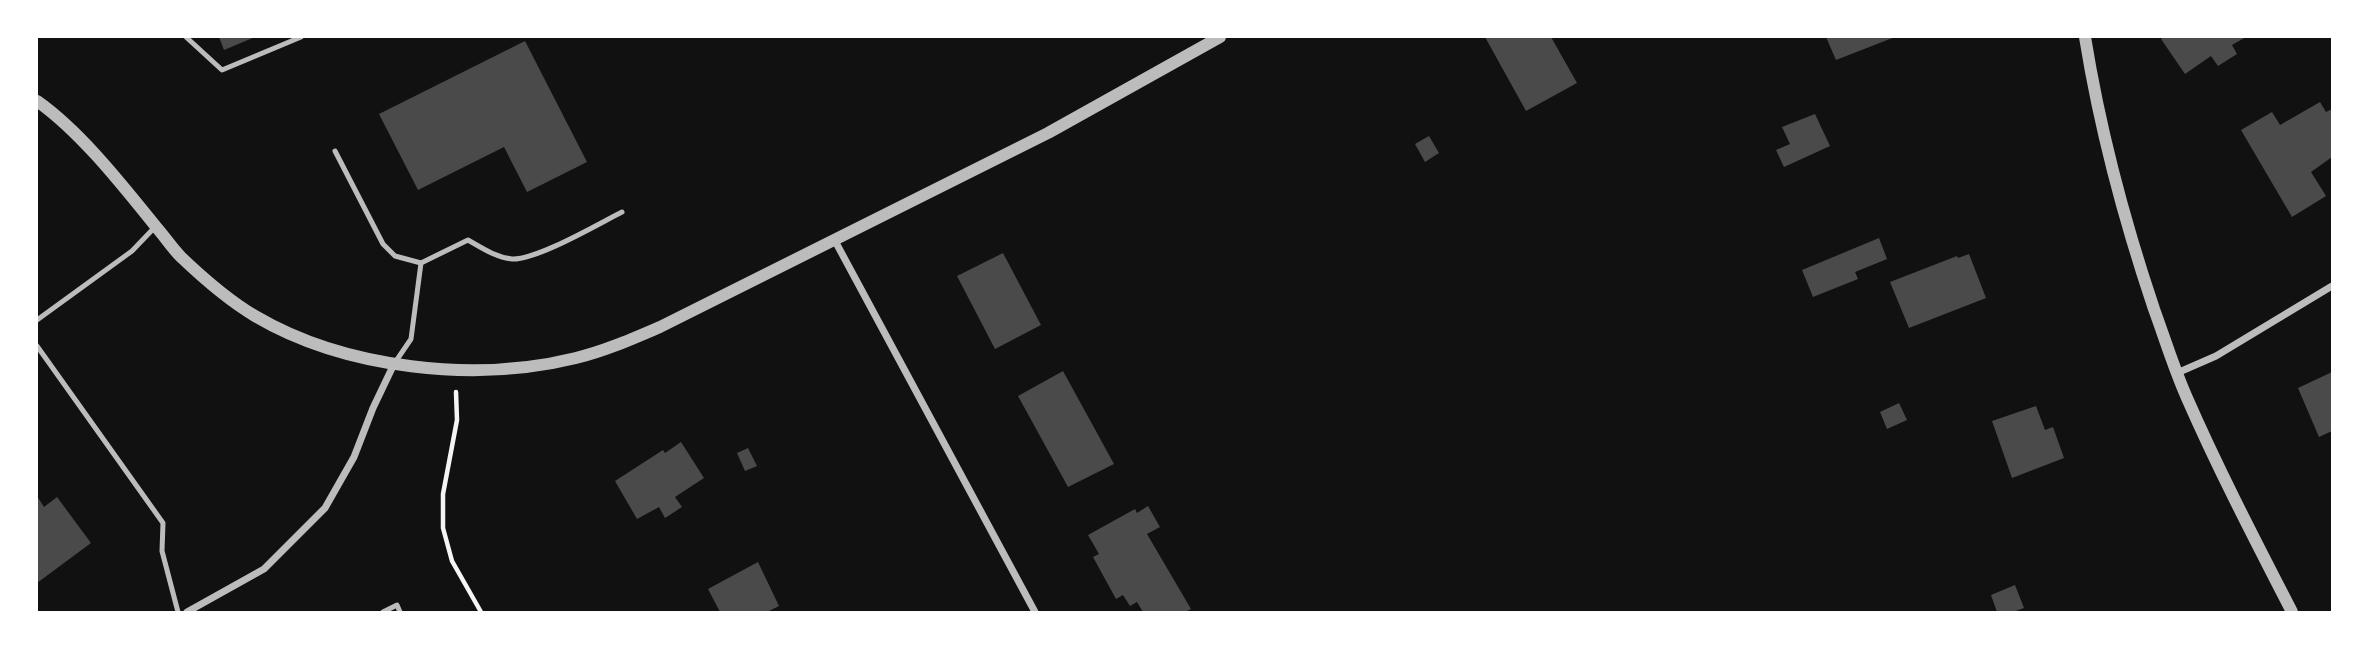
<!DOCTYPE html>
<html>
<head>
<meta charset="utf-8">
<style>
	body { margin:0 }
	#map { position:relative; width:2369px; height:649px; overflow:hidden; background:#111; font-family:"IBM Plex Sans",sans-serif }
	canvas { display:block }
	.frame { position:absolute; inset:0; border:38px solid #fff; pointer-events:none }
</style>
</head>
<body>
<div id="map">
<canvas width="2369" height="649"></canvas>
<div class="frame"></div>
</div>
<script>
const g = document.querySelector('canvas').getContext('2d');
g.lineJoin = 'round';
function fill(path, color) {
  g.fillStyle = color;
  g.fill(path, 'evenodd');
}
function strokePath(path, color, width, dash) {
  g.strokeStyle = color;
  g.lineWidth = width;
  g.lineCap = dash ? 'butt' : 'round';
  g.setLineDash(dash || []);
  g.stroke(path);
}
fill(new Path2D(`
	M219 37H255L224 50Z
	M1485 37H1551L1577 83 1526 111Z
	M1826 37H1895L1836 60Z
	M2164 37H2246L2232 45 2237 54 2218 66 2211 56 2185 74 2161 39Z
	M525 41 587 162 527 192 504 147 418 190 379 114Z
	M2320 102 2326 112 2332 109V157L2311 172 2326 196 2292 217 2241 130 2272 112 2280 125Z
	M1815 114 1830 146 1784 167 1776 150 1790 144 1782 127Z
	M1429 136 1439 153 1425 162 1415 144Z
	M1879 238 1887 259 1855 272 1858 279 1813 297 1802 270Z
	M1003 253 1041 325 995 349 957 276Z
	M1969 254 1986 298 1909 328 1890 282 1957 256 1958 258Z
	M1063 371 1114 464 1068 487 1018 396Z
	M2332 372V431L2319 437 2298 388Z
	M1899 403 1907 420 1887 429 1880 412Z
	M2036 406 2045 430 2053 427 2064 458 2012 478 1992 421Z
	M681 442 704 478 675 497 682 507 665 518 659 507 637 519 615 481 663 450 665 453Z
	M748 448 757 466 745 471 737 453Z
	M37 496 44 507 57 497 91 543 37 583Z
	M1148 506 1160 527 1147 534 1191 609 1185 612H1143L1137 602 1130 606 1123 595 1116 599 1093 557 1099 554 1088 535 1135 509 1137 513Z
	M758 562 779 606 767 612H720L708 589Z
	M2015 585 2024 608 2013 612H1997L1991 595Z`), '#4a4a4a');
strokePath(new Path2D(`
	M456 392 457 420 443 494V528L452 561 481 612`), '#f5f5f5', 4.5);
strokePath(new Path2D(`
	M186 37 222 70 301 37
	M335 151 383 244 395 256 421 263 468 240C482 248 495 257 512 259 537 260 598 224 622 212
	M37 320 132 251 155 227
	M37 346 163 523 162 551 178 612
	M396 361 411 339 421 263
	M383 612 397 605 400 612`), '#bcbcbc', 5);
strokePath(new Path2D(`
	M834 239 1035 612
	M2177 373 2216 356 2332 286
	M187 612 264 569 325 508 354 457 373 408 394 364`), '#bcbcbc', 7);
strokePath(new Path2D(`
	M2085 37C2100 130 2124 220 2154 309 2165 339 2174 369 2187 398 2219 471 2256 542 2292 612
	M37 101C81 132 123 186 157 228 165 237 172 248 181 257 204 279 228 300 255 316 345 369 475 383 576 358 605 351 632 339 660 327L1048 133 1220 37`), '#bcbcbc', 12);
</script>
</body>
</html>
